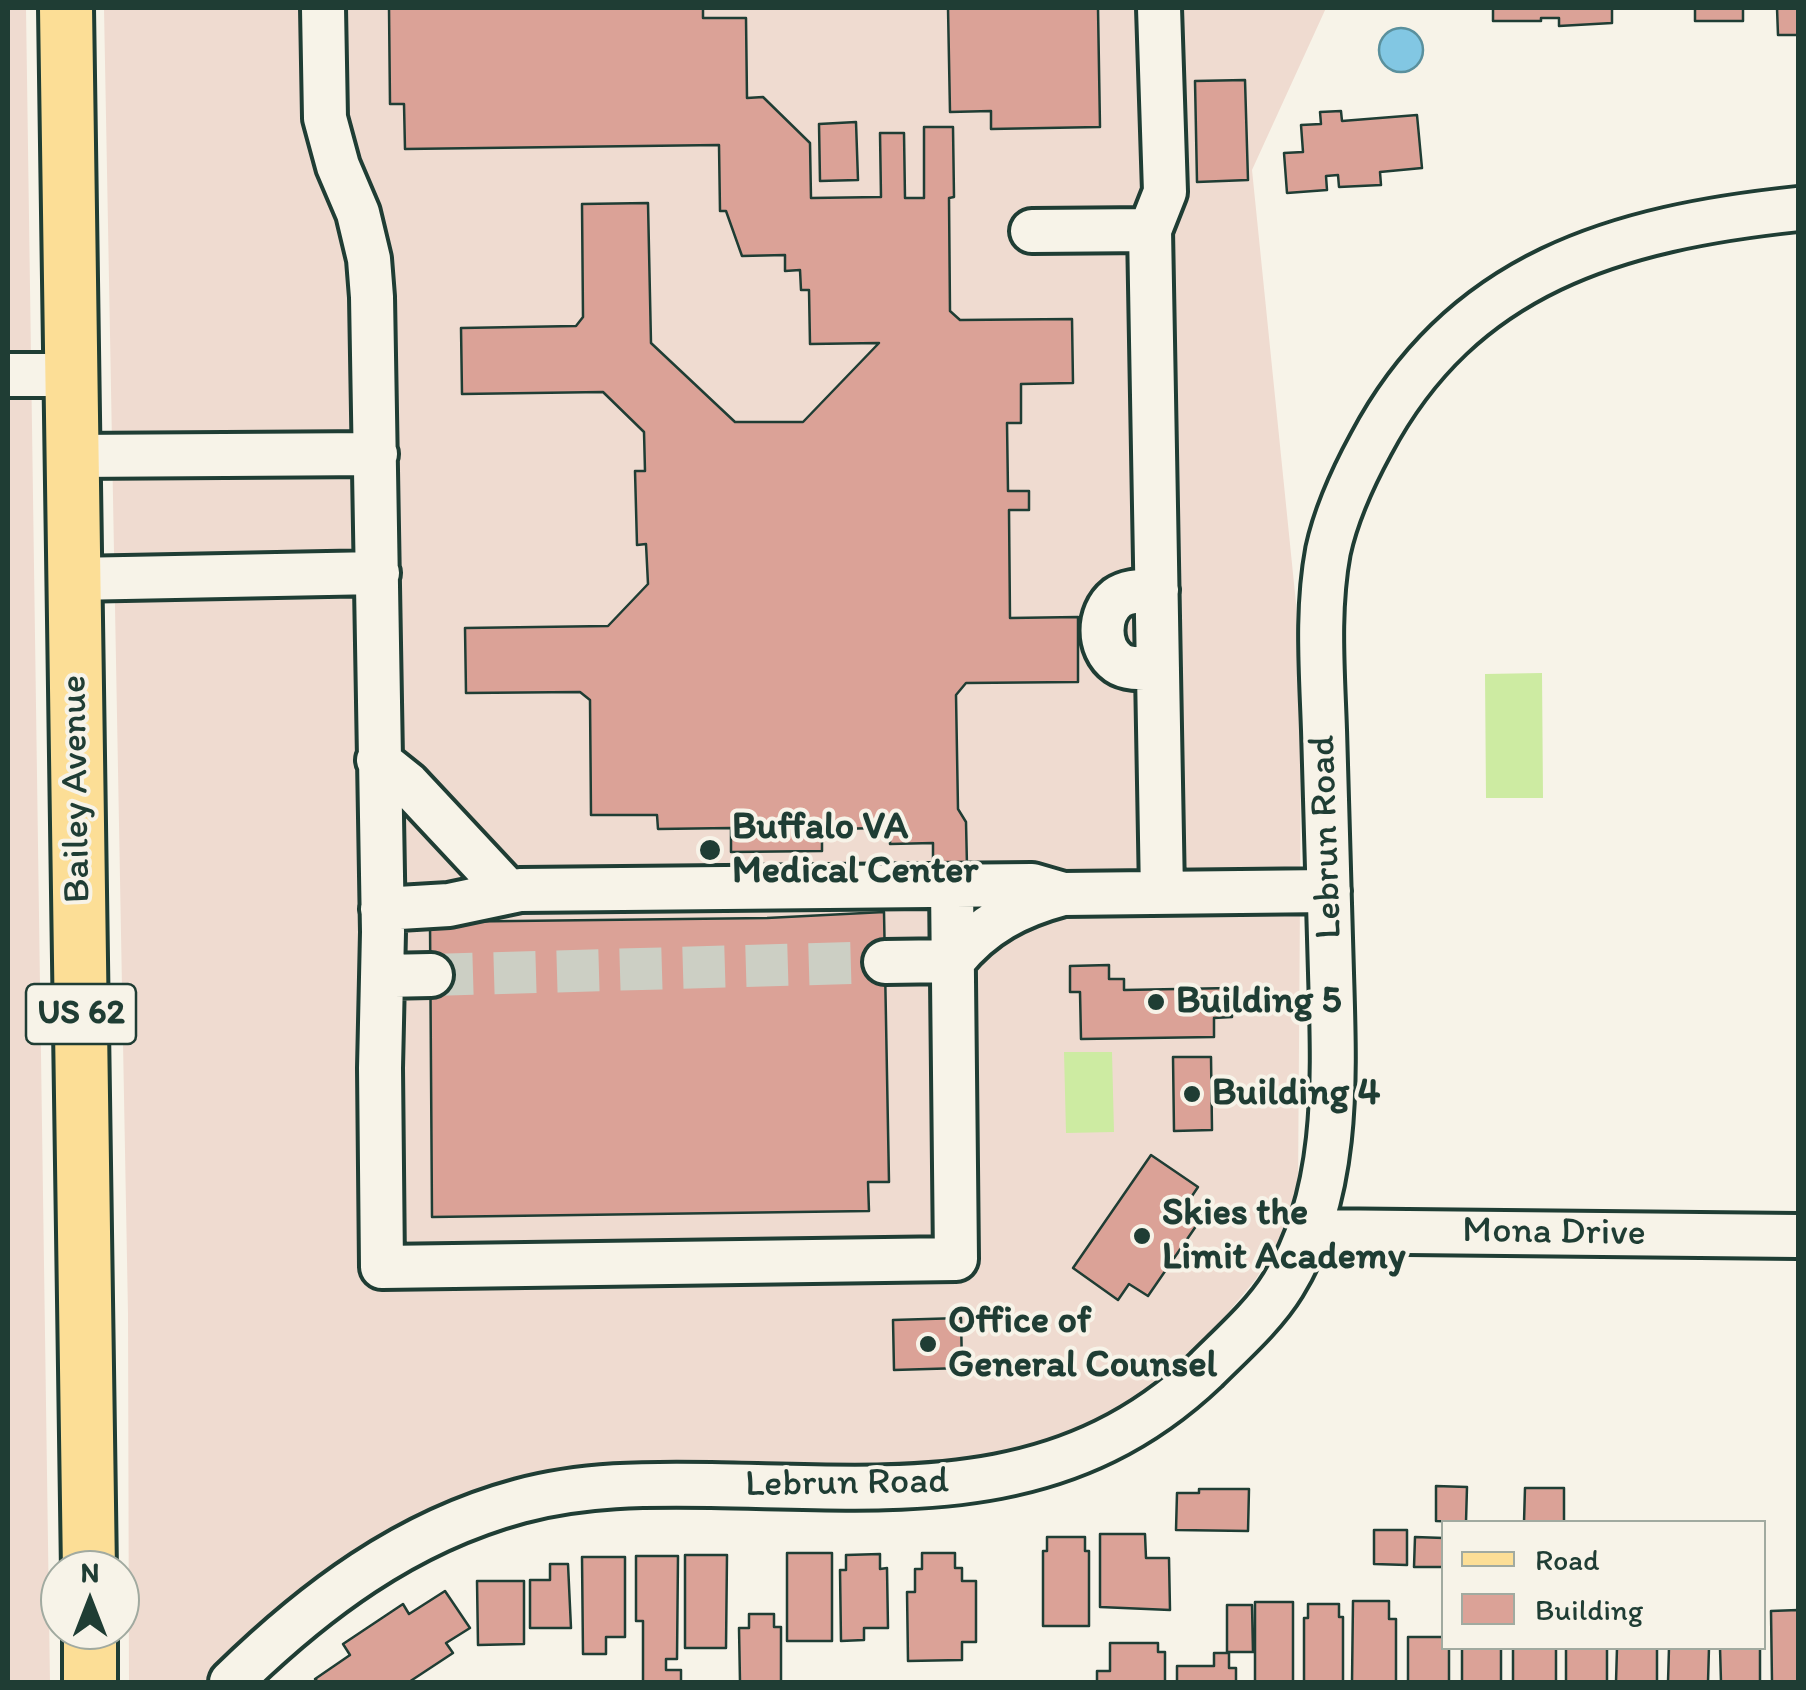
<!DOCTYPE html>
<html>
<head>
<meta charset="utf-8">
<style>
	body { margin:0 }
	#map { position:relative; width:1806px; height:1690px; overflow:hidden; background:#f7f3e8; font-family:Itim,sans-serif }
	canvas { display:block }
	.frame { position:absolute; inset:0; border:10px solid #1f3d34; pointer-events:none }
	.legend { position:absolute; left:1441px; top:1520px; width:325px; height:130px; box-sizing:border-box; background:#f7f3e8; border:2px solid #a1aaa0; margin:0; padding:12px 18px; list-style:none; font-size:30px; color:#1f3d34 }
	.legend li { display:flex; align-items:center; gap:20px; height:50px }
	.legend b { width:50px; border:2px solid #a1aaa0 }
	.north { position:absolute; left:40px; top:1550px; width:100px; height:100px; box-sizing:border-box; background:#f7f3e8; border:2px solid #a1aaa0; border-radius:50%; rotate:0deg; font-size:28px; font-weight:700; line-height:40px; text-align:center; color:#1f3d34 }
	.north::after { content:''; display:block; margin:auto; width:35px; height:45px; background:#1f3d34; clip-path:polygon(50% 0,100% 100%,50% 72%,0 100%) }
</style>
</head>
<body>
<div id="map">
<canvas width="1806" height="1690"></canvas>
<div class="frame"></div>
<ul class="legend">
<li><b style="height:12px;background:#fcde96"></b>Road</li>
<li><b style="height:28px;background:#dba297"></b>Building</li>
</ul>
<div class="north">N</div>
</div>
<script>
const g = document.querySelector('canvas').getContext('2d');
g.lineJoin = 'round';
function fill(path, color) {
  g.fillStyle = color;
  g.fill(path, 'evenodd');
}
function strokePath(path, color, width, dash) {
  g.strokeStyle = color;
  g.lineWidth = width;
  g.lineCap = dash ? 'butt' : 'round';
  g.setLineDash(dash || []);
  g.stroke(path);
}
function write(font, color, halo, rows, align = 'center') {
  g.font = font + ' Itim,sans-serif';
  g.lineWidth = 8;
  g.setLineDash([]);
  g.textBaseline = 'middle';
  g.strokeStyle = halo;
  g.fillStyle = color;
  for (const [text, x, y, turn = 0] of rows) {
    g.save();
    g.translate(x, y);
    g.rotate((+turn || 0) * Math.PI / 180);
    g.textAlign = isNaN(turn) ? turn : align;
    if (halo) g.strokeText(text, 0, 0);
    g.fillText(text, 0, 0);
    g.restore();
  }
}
fill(new Path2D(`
	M8 8H26L50 1682H8Z
	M104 8H1326L1252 170 1297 613 1301 754 1298 1190 1285 1230 1256 1279 1193 1355 1162 1380 1123 1409 1076 1430 1033 1448 983 1460 942 1464 633 1466 467 1498 394 1528 336 1564 267 1617 206 1682H129L128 1314Z`), '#efdbd0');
fill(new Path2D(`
	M1542 673 1543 798H1486L1485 674Z
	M1064 1052H1112L1114 1132 1066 1133Z`), '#cdeba2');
const water = new Path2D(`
	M1379 50a22 22 0 1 1 44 0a22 22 0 1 1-44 0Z`);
fill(water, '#82c7e3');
strokePath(water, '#5a909d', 2.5);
const building = new Path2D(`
	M389 8H703V18H746L747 98 763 97 810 143 811 198 881 197 880 133H904L905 198H924V127H953L954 197 949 198 950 311 960 320 1072 319 1073 383 1021 384V423H1007L1008 491H1029V510H1009L1010 618 1078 617V682L966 683 956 695 958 809 966 822 967 866H933V843L890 844V828L822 829V851L731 852V828L658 829 657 815H591L590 700 580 692 466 693 465 628 608 626 648 584 646 544 637 545 635 471H645L644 432 603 392 462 394 461 328 576 326 583 317 582 204 648 203 651 343 735 422H803L879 343 810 344 809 290H801L800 270 785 271V255L742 256 726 211H720L719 145 405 149 404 104H390Z
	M948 8H1098L1100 127 991 129V111L950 112Z
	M1493 8H1612V23L1559 26V18H1541V21H1493Z
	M1695 8H1743V21H1695Z
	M1777 8H1798V35H1778Z
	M1245 80 1248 180 1197 182 1195 81Z
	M1341 111 1342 121 1417 115 1422 168 1380 172 1381 185 1339 187 1338 175 1326 176 1327 190 1287 193 1284 153 1303 152 1301 125 1321 124 1320 112Z
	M856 122 858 180 820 181 819 124Z
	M884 912 889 1182H868L869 1211 432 1217 430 922 767 918Z
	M1109 965V979H1124V990L1231 988 1232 1017 1214 1018V1037L1081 1039 1080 992H1070V966Z
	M1173 1057H1211L1212 1130 1174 1131Z
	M1151 1155 1198 1187 1186 1205 1203 1216 1148 1296 1129 1284 1118 1300 1073 1268Z
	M961 1318 962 1368 894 1370 893 1320Z
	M1436 1486 1467 1487 1466 1522 1436 1521Z
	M1525 1488H1564V1522H1524Z
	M1199 1489H1249L1248 1531 1176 1530 1177 1493H1199Z
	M1374 1530H1407V1565L1374 1564Z
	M1100 1534H1145L1146 1558H1169L1170 1610 1100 1607Z
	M1047 1537H1085V1551H1089V1626H1043V1551H1047Z
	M1415 1537 1444 1538V1567H1414Z
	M787 1553H832V1641H787Z
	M922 1553H955V1568H962V1581H976V1642H962V1660L908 1661 907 1592H915V1569H922Z
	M880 1554V1569L887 1568 888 1628H864V1640L841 1641 840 1570H846V1555Z
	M685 1555H727L726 1648H685Z
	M636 1556H678L677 1659H666V1670H681V1682H643V1621H636Z
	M582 1557H625V1637H606V1654H583Z
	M550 1564H568L571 1628H530V1580H550Z
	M477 1581H524V1644L478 1645Z
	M445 1591 470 1628 446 1643 453 1653 409 1682H318L315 1679 350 1655 343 1644 403 1604 409 1614Z
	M1353 1601H1389V1619H1396V1682H1352Z
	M1255 1602H1293V1682H1255Z
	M1308 1604H1339V1617H1343V1682H1304V1618H1308Z
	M1227 1605H1252L1253 1652H1227Z
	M1798 1610V1682H1772L1771 1611Z
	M749 1614H774V1627H781V1682H740L739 1628H749Z
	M1408 1637H1444V1648H1449V1682H1408Z
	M1110 1643H1158V1652H1165V1682H1097V1671H1110Z
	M1462 1648H1501V1682H1462Z
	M1513 1648H1556V1682H1513Z
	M1566 1648H1607V1682H1566Z
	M1617 1648H1657V1682H1616Z
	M1669 1648H1709L1708 1682H1668Z
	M1720 1648H1760V1682H1721Z
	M1214 1653H1229V1668H1236V1682H1177V1666H1214Z`);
fill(building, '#dba297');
strokePath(building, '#1f3d34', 2.5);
strokePath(new Path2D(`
	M431 975 885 962`), '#cccfc4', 42, [42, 21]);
const minor = new Path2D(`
	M323 8 325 118 338 166 358 213 369 259 372 297 383 932 380 1068 382 1267 956 1259 952 886
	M1159 8 1165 192 1150 230 1162 893
	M1032 231 1150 230
	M8 375H72
	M73 456 376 454
	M74 579 378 573
	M1157 590C1144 591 1128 590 1117 598 1098 613 1097 648 1118 663 1128 670 1146 668 1158 668
	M378 760 408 784 508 891
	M382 909 449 905 520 890 1032 885 1063 894
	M885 962 953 961C983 924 1018 906 1063 894L1329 891
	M383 976 431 975
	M1310 1231 1798 1236
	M231 1682C314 1601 405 1532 520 1501 582 1484 647 1484 711 1485 895 1488 1061 1508 1206 1370 1232 1344 1264 1316 1283 1285 1340 1193 1334 1076 1331 973 1329 892 1326 811 1324 730 1322 670 1317 610 1328 551 1336 514 1353 477 1371 444 1462 272 1618 228 1798 209`);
const major = new Path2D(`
	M66 8 89 1570
	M90 1630V1682`);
strokePath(minor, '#1f3d34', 50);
strokePath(major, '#1f3d34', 60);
strokePath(minor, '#f7f3e8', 42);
strokePath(major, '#fcde96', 52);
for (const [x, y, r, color] of [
	[710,850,12,"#1f3d34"],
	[1156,1002,10,"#1f3d34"],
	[1192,1094,10,"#1f3d34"],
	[1142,1236,10,"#1f3d34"],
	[928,1344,10,"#1f3d34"]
]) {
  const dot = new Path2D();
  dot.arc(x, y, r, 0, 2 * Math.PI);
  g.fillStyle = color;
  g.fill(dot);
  strokePath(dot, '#f7f3e8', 4);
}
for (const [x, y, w] of [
	[81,1014,110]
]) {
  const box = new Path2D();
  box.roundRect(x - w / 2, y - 30, w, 60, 8);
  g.fillStyle = '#f7f3e8';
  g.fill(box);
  strokePath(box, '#1f3d34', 2.5);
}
write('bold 35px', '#1f3d34', null, [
	["US 62",81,1014]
]);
write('38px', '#1f3d34', '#f7f3e8', [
	["Bailey Avenue",77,789,-91],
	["Lebrun Road",1327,837,-92],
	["Mona Drive",1554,1233,1],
	["Lebrun Road",847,1484,-1]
]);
write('bold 38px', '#1f3d34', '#f7f3e8', [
	["Buffalo VA",732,828],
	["Medical Center",732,872],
	["Building 5",1176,1002],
	["Building 4",1212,1094],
	["Skies the",1162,1214],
	["Limit Academy",1162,1258],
	["Office of",948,1322],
	["General Counsel",948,1366]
], 'left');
</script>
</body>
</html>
